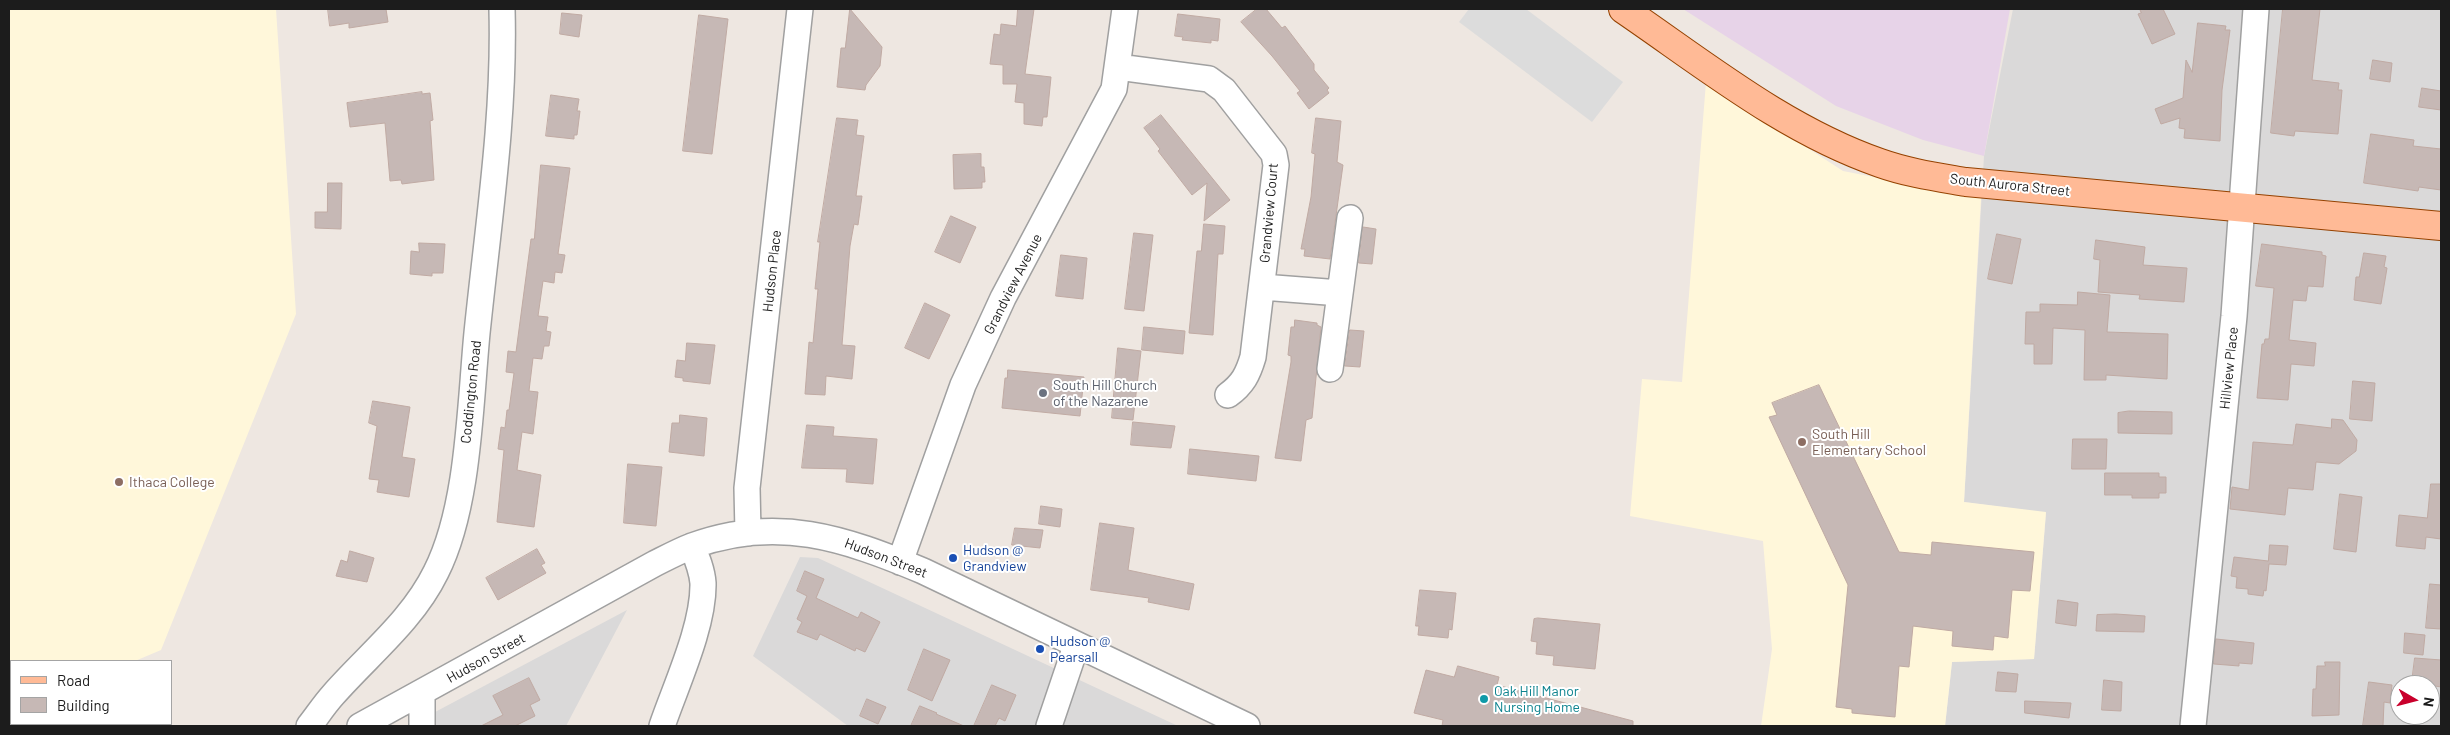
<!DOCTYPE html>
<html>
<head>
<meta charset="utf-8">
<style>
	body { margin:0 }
	#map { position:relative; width:2450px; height:735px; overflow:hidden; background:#eee7e1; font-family:Barlow,sans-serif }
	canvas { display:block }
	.frame { position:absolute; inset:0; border:10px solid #1c1c1c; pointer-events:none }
	.legend { position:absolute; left:10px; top:660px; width:162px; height:65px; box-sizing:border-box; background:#fff; border:1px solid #a4a4a4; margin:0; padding:6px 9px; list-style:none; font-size:15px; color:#1c1c1c }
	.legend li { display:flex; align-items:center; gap:10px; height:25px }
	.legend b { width:25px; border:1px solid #a4a4a4 }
	.north { position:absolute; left:2390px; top:675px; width:50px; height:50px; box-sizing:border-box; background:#fff; border:1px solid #a4a4a4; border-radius:50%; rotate:98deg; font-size:14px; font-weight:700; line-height:20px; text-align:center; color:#1c1c1c }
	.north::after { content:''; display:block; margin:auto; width:18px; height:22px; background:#c9002c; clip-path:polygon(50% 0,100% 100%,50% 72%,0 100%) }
</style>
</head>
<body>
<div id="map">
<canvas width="2450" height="735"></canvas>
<div class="frame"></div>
<ul class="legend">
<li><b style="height:6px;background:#ffba96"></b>Road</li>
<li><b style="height:14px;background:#c6b8b5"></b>Building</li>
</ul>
<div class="north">N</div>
</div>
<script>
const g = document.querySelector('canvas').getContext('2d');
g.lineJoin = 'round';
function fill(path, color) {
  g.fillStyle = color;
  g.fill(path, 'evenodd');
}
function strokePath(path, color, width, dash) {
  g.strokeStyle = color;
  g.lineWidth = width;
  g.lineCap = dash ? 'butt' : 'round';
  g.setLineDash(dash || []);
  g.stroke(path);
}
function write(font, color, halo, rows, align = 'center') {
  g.font = font + ' Barlow,sans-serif';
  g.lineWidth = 4;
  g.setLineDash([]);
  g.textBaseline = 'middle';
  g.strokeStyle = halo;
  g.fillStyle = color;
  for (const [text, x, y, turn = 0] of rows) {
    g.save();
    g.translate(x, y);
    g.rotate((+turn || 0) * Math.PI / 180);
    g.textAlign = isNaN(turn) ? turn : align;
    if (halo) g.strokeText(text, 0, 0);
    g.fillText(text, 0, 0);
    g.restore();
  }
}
fill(new Path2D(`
	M2013 9H2441V726H1945L1952 662 2034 659 2046 513 1964 502 1984 156ZM2400 685H2430V715H2400Z
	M800 557 818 558 1178 726H848L753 656Z
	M627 610 566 726H410L437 711Z`), '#dad9d9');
fill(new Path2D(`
	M1683 9H2010L1984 156 1923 140 1836 106Z`), '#e7d3e8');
fill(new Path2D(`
	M9 9H276L296 314 161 650 135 661H11V716L9 718Z
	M1706 82 1843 171 1981 198 1964 502 2046 512 2034 659 1952 662 1945 726H1761L1772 649 1763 541 1630 516 1642 379 1682 382Z`), '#fff7da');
fill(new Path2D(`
	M1469 9H1526L1623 82 1592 122 1459 22Z`), '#dcdcdc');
const building = new Path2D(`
	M328 9H386L388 22 349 28V23L330 26Z
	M850 9 882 47 880 66 866 85 865 90 837 87 841 48H845Z
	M1018 9H1034L1025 74 1051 77 1047 117H1043L1042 126 1024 124V103L1015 102 1017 84H1003V65L990 64 994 34 1000 35 1001 24 1016 26Z
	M1257 9H1266L1282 28 1285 26 1314 64V70L1329 88 1327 90 1329 93 1309 109 1297 93 1300 91 1272 56 1241 22Z
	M2140 9H2163L2175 34 2152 44 2138 14 2141 13Z
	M2283 9H2320L2312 80 2339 83 2338 90H2342L2338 134 2295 131 2294 136 2271 133Z
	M562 13 582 15 579 37 560 34Z
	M1178 14 1220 19 1218 41 1211 40V43L1182 40 1183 37 1175 36Z
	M699 15 728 19 712 154 683 151Z
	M2198 23 2226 26 2225 30H2230L2222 90 2220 141 2184 138 2185 129 2179 128 2180 118 2161 124 2155 109 2183 98 2186 60 2192 72Z
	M2373 60 2392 63 2390 82 2370 79Z
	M2422 88 2441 91V110L2419 107Z
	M422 92V94L430 93 433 120 430 121 434 180 402 184 401 180 390 181 385 123 350 127 347 103Z
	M551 95 579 99 577 111H580L577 135H574V139L546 136Z
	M1161 115 1230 200 1204 221 1207 183 1192 195 1158 151 1160 149 1144 128Z
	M837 118 858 120 856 135 864 136 856 196H862L858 225 854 224 850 246 842 345 855 346 852 379 826 376 825 395 805 394 809 342 813 343 818 289H815L820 242H818Z
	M1316 118 1341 121 1337 162 1343 165 1330 259 1304 256 1305 249H1301L1311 197 1315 154 1312 153Z
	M2371 134 2414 140 2413 146 2441 149V190L2419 187 2418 191 2364 183Z
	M981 154V167H984L985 182H982V188L954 189 953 155Z
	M541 165 570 168 558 254 565 255 562 273 555 272 554 283 543 281 538 316 548 317 546 331 551 332 549 346H544L542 359 533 358 529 391 538 392 533 434 522 432 517 470 541 475 534 527 497 522 504 450 498 449 501 427 505 428 507 410H509L514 373 506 372 508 351 516 352 531 239H534Z
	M328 183H342L341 229 315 228V212H327Z
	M951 216 976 227 960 263 935 252Z
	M1204 224 1225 226 1223 254H1218L1213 335 1189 333 1197 251H1201Z
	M1363 227 1376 229 1372 264 1359 263Z
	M1134 233 1153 235 1144 311 1125 309Z
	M1997 234 2021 239 2012 284 1988 279Z
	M2096 240 2145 247 2143 265 2187 268 2184 302 2139 299 2140 295 2098 292 2100 260 2094 259Z
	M419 243 445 244 443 273H432V276L410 274 411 251 419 252Z
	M2262 244 2322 252V255L2326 256 2323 287 2308 286 2306 301 2293 300 2289 340 2316 343 2314 366 2291 364 2288 400 2257 398 2262 344H2264L2265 339H2269L2274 288 2256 286Z
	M2364 253 2386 256 2384 267 2387 268 2381 304 2354 300 2356 277H2359Z
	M1061 255 1087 258 1083 299 1056 296Z
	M2078 292 2110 295 2107 332 2168 334 2167 379 2106 375V380H2084L2085 330 2053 328 2052 364H2034V344H2025L2026 312H2040V304L2077 305Z
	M925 303 950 315 929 359 905 348Z
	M1295 320 1317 323V325L1321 327 1312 418 1306 420 1301 461 1275 458 1291 362V356L1288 355 1291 327H1294Z
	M1144 327 1185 331 1183 354 1142 350Z
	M1350 330 1364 331 1360 367 1345 366Z
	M687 343 715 345 710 384 683 381V378L675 377 677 360 685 361Z
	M1118 348 1141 351 1133 420 1112 418Z
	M1008 370 1084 377 1080 416 1002 408 1005 378H1007Z
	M2353 381 2375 383 2372 421 2350 419Z
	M1819 385 1899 552 1931 555 1932 542 2034 552 2030 591 2012 590 2008 638 1994 636 1993 650 1952 646 1953 631 1913 626 1909 667 1899 666 1895 717 1852 713V709L1836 707 1848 585 1769 417 1777 415 1772 403Z
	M373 401 410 407 402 457 415 459 409 497 377 492 379 480 369 479 377 426 369 423Z
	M2129 411 2172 412V434L2118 433V413Z
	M680 415 707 418 704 456 669 452 672 423H679Z
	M2332 419 2343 420 2357 440 2356 451 2339 464 2316 462 2313 490 2288 488 2285 515 2230 509 2232 487 2249 490 2253 442 2293 445 2296 424 2331 428Z
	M1133 422 1175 426 1171 448 1131 445Z
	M807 425 834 427 833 436 877 439 873 484 846 482 847 469 802 468Z
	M2073 439H2107L2106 469H2072Z
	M1190 449 1259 456 1256 481 1188 474Z
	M628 464 662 467 656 526 624 523Z
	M2105 473H2159V477H2166V493H2159V498H2132V495H2105Z
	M2431 484H2441V539L2426 537 2425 549 2396 546 2399 515 2427 518Z
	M2340 494 2362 497 2356 552 2334 549Z
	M1041 506 1062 509 1060 527 1039 524Z
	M1100 523 1134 528 1128 570 1194 584 1189 610 1148 602 1149 598 1091 590Z
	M1015 528 1043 530 1040 548 1012 545Z
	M2270 545 2288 546 2286 565 2269 564 2266 591 2264 590 2263 596 2248 594V589L2236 588 2237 577 2231 576 2234 557 2268 561Z
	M537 549 545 563 541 565 546 573 498 600 486 578Z
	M350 551 374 558 367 582 336 576 341 560 347 562Z
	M805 571 824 579 816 598 858 618 861 612 880 622 865 652 856 648 855 651 820 634 817 640 797 632 802 622 797 619 807 596 797 591Z
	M2430 584 2441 585V629L2426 628Z
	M1420 590 1456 593 1452 630 1449 629 1448 638 1418 635 1419 626H1416Z
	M2058 600 2078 603 2076 626 2056 623Z
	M2116 614 2145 616 2144 632 2096 631 2097 615Z
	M1538 618 1600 624 1595 669 1553 665 1554 656 1536 654 1537 642 1531 641 1534 619Z
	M2405 633 2425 635 2423 655 2404 653Z
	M2216 639 2254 643 2252 664 2239 663V666L2214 664Z
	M924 649 950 660 932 701 908 690Z
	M2415 658 2441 660V687L2412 682Z
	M2325 662H2340L2339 715 2312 716 2313 689H2316L2317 666H2325Z
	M1458 666 1499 677 1497 685 1633 721V726H1442L1443 720 1414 713 1426 670 1454 677Z
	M1998 672 2018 674 2016 692 1996 691Z
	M529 678 540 700 530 705 535 716 515 726H481L503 715 493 696Z
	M2104 680 2122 682 2121 711 2102 710Z
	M2369 682 2392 685 2390 703 2384 702 2383 726H2363Z
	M992 685 1016 695 1005 721 999 718 995 726H974Z
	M867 699 886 707 878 724 860 716Z
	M2025 701 2071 703 2069 718 2025 713Z
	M920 706 937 713 936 714 964 726H911Z`);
fill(building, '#c6b8b5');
strokePath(building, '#c0aaa3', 1);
const minor = new Path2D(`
	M1118 67 1209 79 1224 90 1274 154 1276 165 1253 357C1248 374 1243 384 1228 395
	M1262 287 1340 293
	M1330 369 1350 218
	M748 533 747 488 800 9
	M900 562 963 385 1003 298 1114 89 1125 9
	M309 726C317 716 324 705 333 695 368 655 412 621 436 572 469 507 470 405 477 333 488 225 505 117 502 9
	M360 726 654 564C666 558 679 551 692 546 777 515 844 538 923 571L1247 726
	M422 726V693
	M662 726C676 685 704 626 703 583 702 570 697 558 692 546
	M1049 726 1076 646
	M2193 726 2234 316 2256 9`);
const major = new Path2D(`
	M1623 9C1705 65 1785 130 1880 163 1908 173 1937 177 1966 182L2441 226`);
strokePath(minor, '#a0a0a0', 28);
strokePath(major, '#954200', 30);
strokePath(minor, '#fff', 25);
strokePath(major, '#ffba96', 28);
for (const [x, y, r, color] of [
	[1043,393,5,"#6b7280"],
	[1802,442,5,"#8d6e63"],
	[119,482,5,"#8d6e63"],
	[953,558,5,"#1a4fb4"],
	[1040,649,5,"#1a4fb4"],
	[1484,699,5,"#0f9aa8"]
]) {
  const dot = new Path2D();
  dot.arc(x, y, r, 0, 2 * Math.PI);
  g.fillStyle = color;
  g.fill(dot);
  strokePath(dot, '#fff', 2);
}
write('14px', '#1c1c1c', '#fff', [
	["South Aurora Street",2010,185,6],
	["Grandview Court",1269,213,-85],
	["Hudson Place",772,271,-84],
	["Grandview Avenue",1013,284,-63],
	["Hillview Place",2229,368,-84],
	["Coddington Road",471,392,-84],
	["Hudson Street",886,558,21],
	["Hudson Street",486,658,-29]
]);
write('14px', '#5b616d', '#fff', [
	["South Hill Church",1053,385],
	["of the Nazarene",1053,401]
], 'left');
write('14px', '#785e54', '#fff', [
	["South Hill",1812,434],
	["Elementary School",1812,450],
	["Ithaca College",129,482]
], 'left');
write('14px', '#164399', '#fff', [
	["Hudson @",963,550],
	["Grandview",963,566],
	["Hudson @",1050,641],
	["Pearsall",1050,657]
], 'left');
write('14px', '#0d838f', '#fff', [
	["Oak Hill Manor",1494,691],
	["Nursing Home",1494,707]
], 'left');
</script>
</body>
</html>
